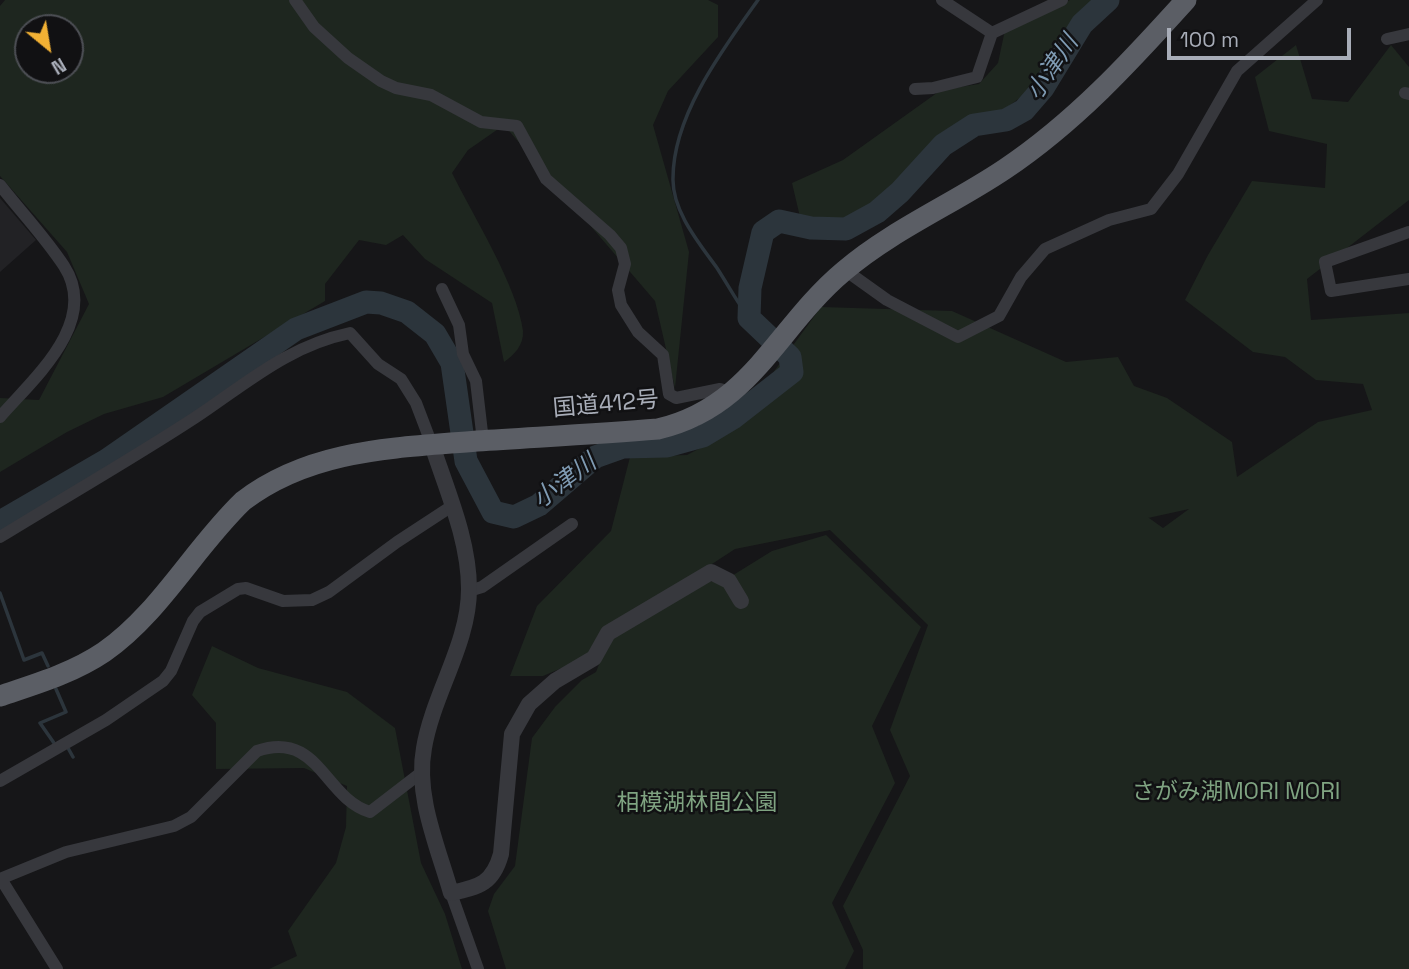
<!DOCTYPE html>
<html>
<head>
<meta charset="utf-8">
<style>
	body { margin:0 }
	#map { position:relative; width:1409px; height:969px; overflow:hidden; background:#161618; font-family:"Space Grotesk",sans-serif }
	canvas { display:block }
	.north { position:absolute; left:14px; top:14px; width:70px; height:70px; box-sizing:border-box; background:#111113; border:2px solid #4d4f55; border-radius:50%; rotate:150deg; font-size:19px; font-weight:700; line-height:28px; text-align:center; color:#a8adb8 }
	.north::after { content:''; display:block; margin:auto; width:24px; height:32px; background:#f2b134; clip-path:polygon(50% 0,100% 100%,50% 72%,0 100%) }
	.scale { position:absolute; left:1167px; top:28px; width:184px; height:32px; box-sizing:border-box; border:4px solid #a8adb8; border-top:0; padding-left:9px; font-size:21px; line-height:24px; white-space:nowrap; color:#a8adb8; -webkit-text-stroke:5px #111113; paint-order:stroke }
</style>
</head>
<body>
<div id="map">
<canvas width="1409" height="969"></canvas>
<div class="north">N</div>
<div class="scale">100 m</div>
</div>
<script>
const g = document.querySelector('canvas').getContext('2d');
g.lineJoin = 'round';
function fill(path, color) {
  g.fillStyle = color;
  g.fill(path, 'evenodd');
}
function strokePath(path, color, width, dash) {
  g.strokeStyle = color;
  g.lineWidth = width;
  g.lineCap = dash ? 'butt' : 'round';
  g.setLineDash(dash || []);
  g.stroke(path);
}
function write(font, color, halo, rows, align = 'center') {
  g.font = font + ' "Space Grotesk","Noto Sans JP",sans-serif';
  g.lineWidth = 5;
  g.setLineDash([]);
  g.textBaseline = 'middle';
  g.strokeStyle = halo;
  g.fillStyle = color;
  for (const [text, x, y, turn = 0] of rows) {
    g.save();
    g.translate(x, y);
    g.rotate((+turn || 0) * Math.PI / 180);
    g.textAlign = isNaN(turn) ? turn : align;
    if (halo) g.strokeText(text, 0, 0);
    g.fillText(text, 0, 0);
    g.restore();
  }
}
fill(new Path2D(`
	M0 198 36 240 0 272Z`), '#222225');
fill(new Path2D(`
	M5 0H708L718 5V37L668 91 653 125 689 252 675 388 655 301 504 125 468 150 452 173C473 216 517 285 523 331 524 345 514 355 504 362L492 303 425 259 403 235 386 245 359 240 325 284V301L163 397 104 414 67 432 0 472V398L39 400 89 304 67 252 0 176V6ZM28 28H70V70H28Z
	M1070 0H1098L1054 44 1030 90 1005 109 956 127 916 162 881 204 843 224 800 217 792 183 843 160 941 90 979 84 998 63 1005 30Z
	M1296 45 1312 99 1348 102 1391 45 1409 67V200L1307 279 1311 320 1409 313V969H863V950L843 906 910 776 890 730 928 625 830 530 735 549 606 633 595 654 543 676H510L537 606 611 531 630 457 687 455 729 433 821 307 952 311 1066 362 1118 357 1134 386 1167 398 1232 442 1237 477 1318 422 1372 410 1363 384 1316 380 1285 357 1253 352 1185 300 1208 255 1252 181 1325 188 1327 144 1269 131 1255 77ZM1189 509 1163 528 1149 518H1148Z
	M826 535 921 627 872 726 895 783 832 903 854 951 845 969H506L488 911 494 894 515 866 532 738 555 707 582 680 596 672 610 636 704 581 722 582 772 551Z
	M212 646 258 668 347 692 395 728 421 863 445 914 462 969H269L297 956 288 931 336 863 346 827 347 786 304 768 216 769V723L192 695Z`), '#1e261f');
strokePath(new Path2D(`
	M749 318C737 302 728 285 717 268 699 243 672 211 673 178 673 115 723 49 758 0
	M0 593 24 660 42 653 48 666
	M54 743 40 723 66 712 56 689
	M68 748 73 757`), '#2c353c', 3.5);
strokePath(new Path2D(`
	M0 522 107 460 296 329 366 302 381 303 407 312 435 334 452 363 466 461 493 512 514 517 539 505 595 457 623 447 667 446 703 436 733 418 792 372 790 357 749 318 750 288 763 232 779 221 811 228 846 229 877 212 900 192 943 145 974 125 1006 120 1024 110 1043 88 1082 24 1108 0`), '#2c353c', 23);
strokePath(new Path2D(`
	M295 0 314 27 348 58 381 81 396 88 431 95 481 122 517 126 546 179 610 235 621 248 625 264 618 290 621 305 638 332 663 355 669 394 676 398 720 389 730 392
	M942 0 992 33
	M1387 39 1409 34
	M915 89 933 88 977 77 992 33 1062 0
	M1405 93 1409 94
	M0 185C21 212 45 237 64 266 100 322 34 378 0 417
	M1409 232 1325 262 1331 291 1409 279
	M845 270 887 300 958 337 999 316 1021 277 1045 249 1109 220 1151 209 1178 174 1237 71 1317 0
	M442 289 459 325 463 354 476 381 483 441
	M0 537C65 497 132 459 196 417 247 383 288 346 350 333L378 364 401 379 416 403 432 445
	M469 591 482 587 572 524
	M0 781 106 720 163 681 171 671 193 621 200 612 238 589 246 588 283 601 312 600 329 592 397 542 452 506
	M0 879 66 852 174 826 191 817 257 751C319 730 324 798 370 812L422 772
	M1 879 57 969
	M451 893 478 969`), '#37383d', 12);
strokePath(new Path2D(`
	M432 445C447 491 469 540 469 589 469 644 433 694 424 748 415 796 438 847 451 893 480 887 493 883 501 854L512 734 529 704 555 681 594 658 608 633 711 572 729 581 741 601`), '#37383d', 16);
strokePath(new Path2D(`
	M0 696C36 684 73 673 104 652 160 613 194 548 243 501 311 449 395 448 477 441 537 437 598 434 658 429 752 407 776 328 844 271 892 230 953 204 1005 169 1075 122 1130 62 1186 0`), '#5b5e65', 21);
write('23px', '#a8adb8', '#111113', [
	["国道412号",606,405,-5]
]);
write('23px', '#7fa381', '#111113', [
	["さがみ湖MORI MORI",1236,793],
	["相模湖林間公園",697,804]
]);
write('italic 24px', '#7f9bb3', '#111113', [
	["小津川",1053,68,-56],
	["小津川",565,482,-37]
]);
</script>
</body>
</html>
